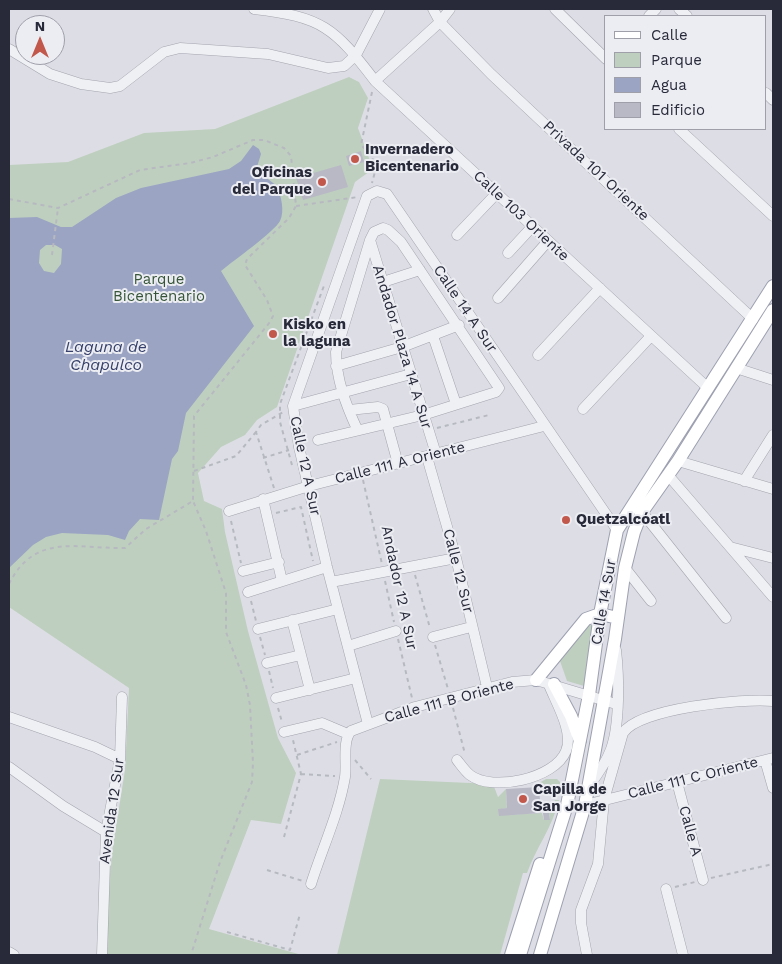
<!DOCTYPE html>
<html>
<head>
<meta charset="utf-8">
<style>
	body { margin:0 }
	#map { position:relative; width:782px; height:964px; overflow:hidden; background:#dddee5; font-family:"Work Sans",sans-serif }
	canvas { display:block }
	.frame { position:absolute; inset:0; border:10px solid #282a3a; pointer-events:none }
	.legend { position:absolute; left:604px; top:15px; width:162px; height:115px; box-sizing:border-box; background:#ecedf3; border:1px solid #9e9fa9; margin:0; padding:6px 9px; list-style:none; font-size:15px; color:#282a3a }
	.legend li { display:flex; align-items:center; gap:10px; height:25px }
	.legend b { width:25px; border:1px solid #9e9fa9 }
	.north { position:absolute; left:15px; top:15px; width:50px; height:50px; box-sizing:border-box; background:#ecedf3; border:1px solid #9e9fa9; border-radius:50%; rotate:0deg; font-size:14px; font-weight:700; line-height:20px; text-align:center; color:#282a3a }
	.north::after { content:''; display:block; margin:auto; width:18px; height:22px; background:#c1584b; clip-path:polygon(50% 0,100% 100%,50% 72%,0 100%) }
</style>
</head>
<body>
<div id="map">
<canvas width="782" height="964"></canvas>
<div class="frame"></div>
<ul class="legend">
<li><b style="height:6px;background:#fff"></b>Calle</li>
<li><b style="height:14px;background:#bfcfbf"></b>Parque</li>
<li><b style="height:14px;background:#9ba4c3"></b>Agua</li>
<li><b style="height:14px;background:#b8b9c5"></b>Edificio</li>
</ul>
<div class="north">N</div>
</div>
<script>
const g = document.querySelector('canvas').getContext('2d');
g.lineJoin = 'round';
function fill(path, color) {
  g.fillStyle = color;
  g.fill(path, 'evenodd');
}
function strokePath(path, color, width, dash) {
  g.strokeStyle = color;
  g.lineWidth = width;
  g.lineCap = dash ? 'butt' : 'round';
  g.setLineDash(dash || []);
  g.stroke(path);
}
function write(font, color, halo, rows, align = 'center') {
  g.font = font + ' "Work Sans",sans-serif';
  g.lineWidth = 4;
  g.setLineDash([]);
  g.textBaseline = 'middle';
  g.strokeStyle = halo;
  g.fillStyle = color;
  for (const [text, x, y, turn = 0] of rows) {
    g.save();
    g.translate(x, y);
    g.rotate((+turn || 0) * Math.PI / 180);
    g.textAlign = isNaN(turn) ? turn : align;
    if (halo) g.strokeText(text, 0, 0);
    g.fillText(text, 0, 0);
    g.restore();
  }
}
fill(new Path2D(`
	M349 77 359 82 368 98 358 128 373 169 355 182 277 407 257 420 245 435 221 447 198 473 204 501 222 509 225 532 248 631 278 738 296 773 281 824 251 820 209 929 302 955H103L112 852 125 770 129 688 9 607V165L68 162 144 133 215 129Z
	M594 618 584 686 567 681 560 661Z
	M380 779 493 784 498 797 506 789 507 808 502 809 504 815 542 813 544 820H550L549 813 546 811 551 808 555 800H559C553 826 536 848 527 873H523L500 955H337Z
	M546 779H557L563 785 560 794 556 797 551 793H543L537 787 539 783Z`), '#bfcfbf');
fill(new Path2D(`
	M253 145 259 149 261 154 256 170 277 186C281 196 285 211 280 221 274 232 233 261 221 271L254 326 186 413 178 451 172 459 159 520 140 519 129 531 125 540 108 535 62 533 46 537 33 545 9 568V218L37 217 61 227H72L116 198 141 188 229 169 241 161ZM46 245H55L62 249 61 264 54 273 44 271 39 263 40 250Z`), '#9ba4c3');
fill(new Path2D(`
	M361 151 364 162 349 166 346 156Z
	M341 165 348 187 303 200 296 178Z
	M539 787 541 813 499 816 498 809 507 808 506 789Z
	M543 813H549L550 820H544Z`), '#b8b9c5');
const minor = new Path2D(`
	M254 9C322 17 334 27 375 81L708 388
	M433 9 440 22 491 74 753 319
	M555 9 606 59
	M679 9 687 16
	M649 16 656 9
	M9 49 50 74 81 84 110 88 120 86 164 52 180 48 268 54 328 68 344 66 356 55 380 9
	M375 81 440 22 450 9
	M766 93 773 100
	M679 129 773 216
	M457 235 497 193
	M370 240 436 454
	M508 253 532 227
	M383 282 420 270
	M498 298 548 241
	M433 336 456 404
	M538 355 600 288
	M336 366 402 347 459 325
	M736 368 773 380
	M293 406 411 374
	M583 409 651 336
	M349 410 378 407 383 409 398 464
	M318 440 423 415 496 392 499 388 401 242 388 230 383 228 374 232 370 240 336 352C336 379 346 405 357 429
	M427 457 456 558 487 687
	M678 461 773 489
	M668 475 773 597
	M744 481 773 435
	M263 499 282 581
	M229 511 309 486 544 426
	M642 512 726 618
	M730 547 773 558
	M625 568 651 601
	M243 571 279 562
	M331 582 456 558
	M248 592 327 567
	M292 620 310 690
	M258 629 338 609
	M433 637 471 627
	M348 646 396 631
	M267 663 301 655
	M276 698 356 678
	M9 717 95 747 120 759
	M368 724 327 567 299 447 293 406 367 196 377 191 387 194 617 530
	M284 732 322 723 348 734
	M457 760C461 765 465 771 470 775 492 792 555 779 566 751 574 732 556 703 549 685
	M765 760 773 788
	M9 767 63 806 106 832
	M677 782 703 880
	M589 786C598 774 606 763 611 749 620 725 619 676 616 650
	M585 805 773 758
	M311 884C322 849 339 813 345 777 347 764 342 741 351 731L415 707 512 682 536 680 616 704
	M666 889 683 955
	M9 952 14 955
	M102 955 106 832 120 759 122 697
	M587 955 581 923V910L598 864 604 800 623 733C639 708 743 698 773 701`);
const major = new Path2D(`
	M536 680 586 619 600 614 618 618
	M554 684 571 716 580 741
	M511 955 540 864
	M520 955 567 805 589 695 600 614 617 530 773 286
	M540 955 585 805 615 639 625 568 634 532 642 512 678 461 773 310`);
strokePath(minor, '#a3a4ae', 11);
strokePath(major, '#9da0b0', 14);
strokePath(new Path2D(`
	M372 92 361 145 371 155 376 168 372 183
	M9 199 58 208 140 170 190 163 213 157 253 140H264L284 148 291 156 296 206 289 218 247 259 245 265 267 300 273 316 270 322 194 416 193 501
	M296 206 358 197
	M52 255 58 208
	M437 428 489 415
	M263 458 289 450
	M292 465 280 422V404L325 283
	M194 471 236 456 256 432
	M363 480 382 564
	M274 488 256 432 261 425 285 411
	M276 513 301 507 313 561
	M231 521 241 563
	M415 575 430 628
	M385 581 394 622
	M9 584C35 532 78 549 125 548L146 529 193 501 206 531 226 593V632L246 685 250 705 253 763 252 782 220 862 191 955
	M251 601 256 621
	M260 637 265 655
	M398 639 412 698
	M435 645 448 689
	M269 671 273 688
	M278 708 282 722
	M453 708 465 754
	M297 755 337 742
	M355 760 371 779
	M301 774 335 776
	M284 837 301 774 293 740
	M267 870 303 881
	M711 878 773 864
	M675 887 695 882
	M227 932 290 950 300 914`), '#b7b9c0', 2, [4, 4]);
strokePath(minor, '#eff0f4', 10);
strokePath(major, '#fff', 12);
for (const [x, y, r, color] of [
	[355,159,5,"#c1584b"],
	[322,182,5,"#c1584b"],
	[273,334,5,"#c1584b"],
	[566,520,5,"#c1584b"],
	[523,799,5,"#c1584b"]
]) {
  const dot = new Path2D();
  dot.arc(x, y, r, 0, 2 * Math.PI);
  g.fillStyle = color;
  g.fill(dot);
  strokePath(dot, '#ecedf3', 2);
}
write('bold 15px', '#282a3a', '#ecedf3', [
	["Invernadero",365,150],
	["Bicentenario",365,167],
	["Oficinas",312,173,"right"],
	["del Parque",312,190,"right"],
	["Kisko en",283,325],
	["la laguna",283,342],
	["Quetzalcóatl",576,520],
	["Capilla de",533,790],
	["San Jorge",533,807]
], 'left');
write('15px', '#282a3a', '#ecedf3', [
	["Privada 101 Oriente",596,171,43],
	["Calle 103 Oriente",521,216,43],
	["Calle 14 A Sur",465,309,56],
	["Andador Plaza 14 A Sur",402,347,73],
	["Calle 111 A Oriente",400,463,-14],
	["Calle 12 A Sur",305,466,78],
	["Calle 12 Sur",458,571,76],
	["Andador 12 A Sur",399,588,78],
	["Calle 14 Sur",604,602,-80],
	["Calle 111 B Oriente",449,701,-15],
	["Calle 111 C Oriente",693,778,-14],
	["Avenida 12 Sur",112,811,-82],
	["Calle A",690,831,75]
]);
write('15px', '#365538', '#ecedf3', [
	["Parque",159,280],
	["Bicentenario",159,297]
]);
write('italic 16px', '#36406a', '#ecedf3', [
	["Laguna de",106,347],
	["Chapulco",106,365]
]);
</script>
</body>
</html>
